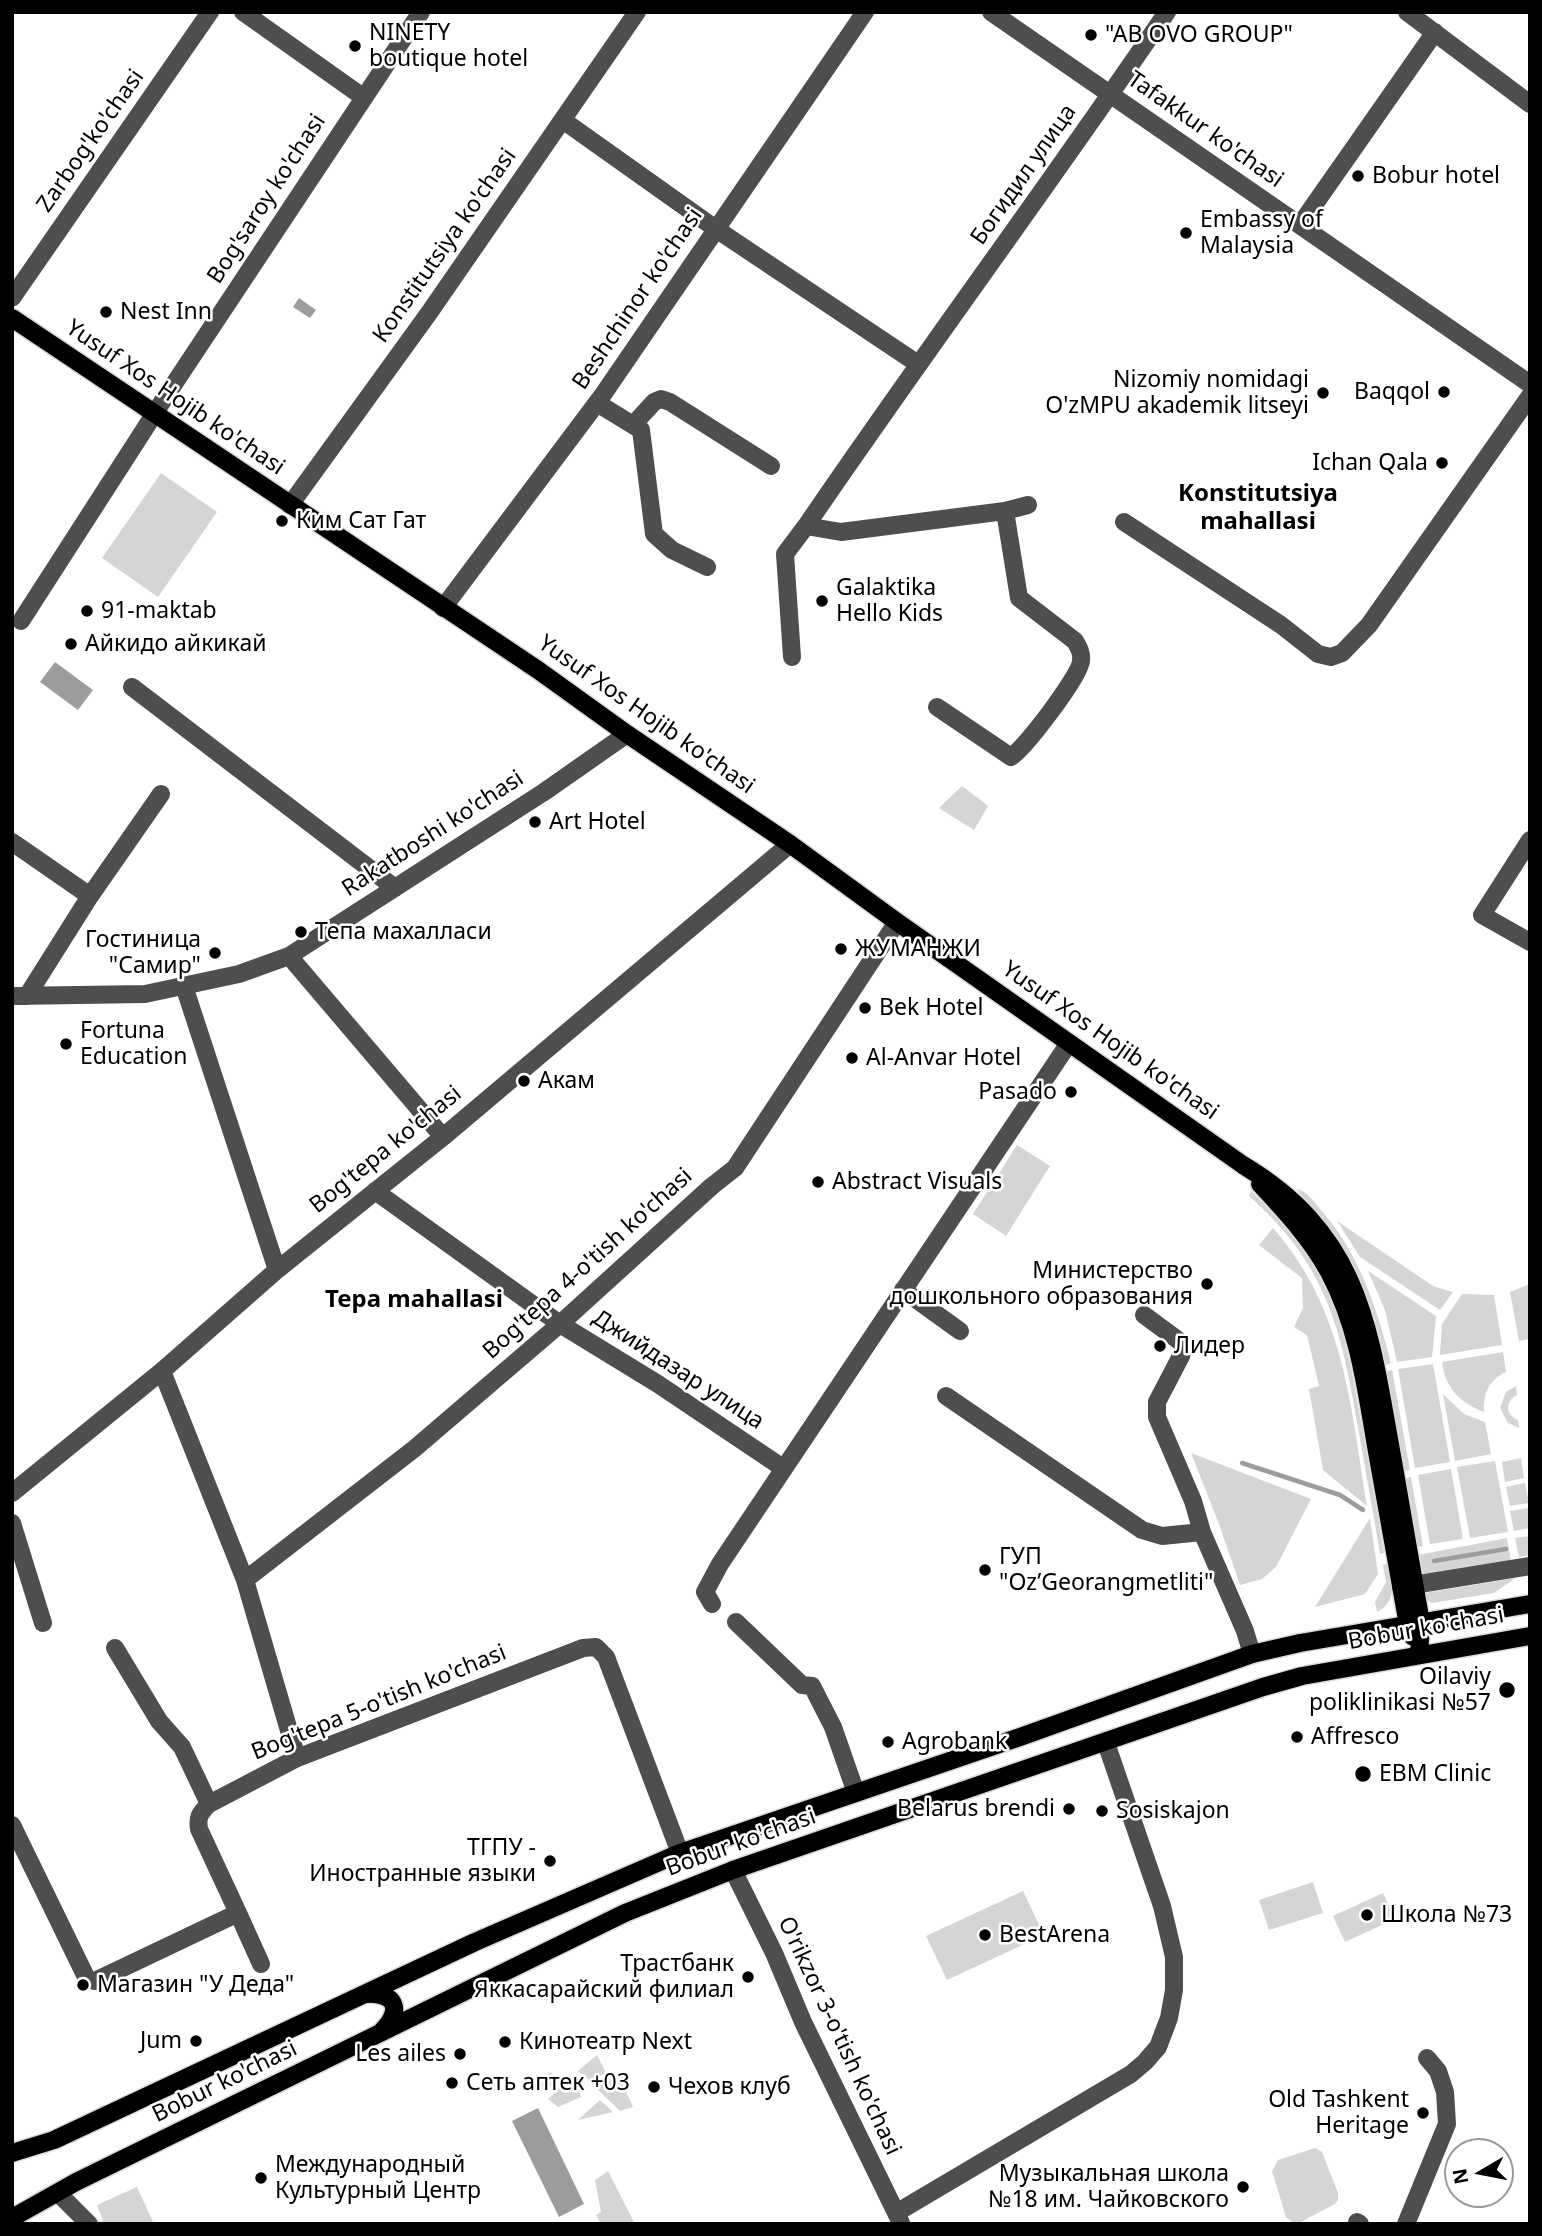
<!DOCTYPE html>
<html>
<head>
<meta charset="utf-8">
<style>
	body { margin:0 }
	#map { position:relative; width:1542px; height:2236px; overflow:hidden; background:#fff; font-family:"Noto Sans",sans-serif }
	canvas { display:block }
	.frame { position:absolute; inset:0; border:14px solid #000; pointer-events:none }
	.north { position:absolute; left:1444px; top:2138px; width:70px; height:70px; box-sizing:border-box; background:#fff; border:2px solid #999; border-radius:50%; rotate:260deg; font-size:19px; font-weight:700; line-height:28px; text-align:center; color:#000 }
	.north::after { content:''; display:block; margin:auto; width:24px; height:32px; background:#000; clip-path:polygon(50% 0,100% 100%,50% 72%,0 100%) }
</style>
</head>
<body>
<div id="map">
<canvas width="1542" height="2236"></canvas>
<div class="frame"></div>
<div class="north">N</div>
</div>
<script>
const g = document.querySelector('canvas').getContext('2d');
g.lineJoin = 'round';
function fill(path, color) {
  g.fillStyle = color;
  g.fill(path, 'evenodd');
}
function strokePath(path, color, width, dash) {
  g.strokeStyle = color;
  g.lineWidth = width;
  g.lineCap = dash ? 'butt' : 'round';
  g.setLineDash(dash || []);
  g.stroke(path);
}
function write(font, color, halo, rows, align = 'center') {
  g.font = font + ' "Noto Sans",sans-serif';
  g.lineWidth = 5;
  g.setLineDash([]);
  g.textBaseline = 'middle';
  g.strokeStyle = halo;
  g.fillStyle = color;
  for (const [text, x, y, turn = 0] of rows) {
    g.save();
    g.translate(x, y);
    g.rotate((+turn || 0) * Math.PI / 180);
    g.textAlign = isNaN(turn) ? turn : align;
    if (halo) g.strokeText(text, 0, 0);
    g.fillText(text, 0, 0);
    g.restore();
  }
}
fill(new Path2D(`
	M161 473 217 512 158 597 102 558Z
	M962 786 988 806 974 830 939 808Z
	M1017 1145 1050 1166 1006 1236 973 1214Z
	M1296 1189C1308 1191 1313 1201 1321 1210 1359 1253 1377 1308 1391 1363L1386 1365C1381 1344 1377 1322 1369 1302 1353 1259 1326 1224 1296 1189Z
	M1251 1191C1277 1217 1304 1245 1321 1278 1345 1323 1352 1371 1361 1421 1369 1465 1377 1509 1384 1553L1380 1554C1373 1511 1365 1469 1358 1427 1341 1328 1327 1265 1249 1196Z
	M1337 1221 1433 1286 1453 1292 1440 1310 1360 1257Z
	M1273 1228C1345 1311 1350 1403 1367 1506L1323 1470 1309 1389 1319 1386 1307 1335 1294 1327 1303 1308 1302 1278 1259 1245Z
	M1368 1271 1436 1316 1432 1357 1397 1362 1385 1310Z
	M1530 1284V1339L1519 1341 1510 1292Z
	M1462 1294 1494 1295 1502 1345 1440 1355 1442 1324Z
	M1503 1352 1506 1372C1489 1380 1483 1393 1484 1412 1460 1403 1445 1388 1442 1362Z
	M1433 1364 1450 1462 1415 1468 1398 1369Z
	M1392 1370 1410 1470 1404 1471 1387 1371Z
	M1516 1386 1517 1395C1505 1401 1505 1415 1518 1420L1519 1428 1508 1423 1500 1408 1506 1392Z
	M1443 1394 1464 1414 1485 1422 1491 1454 1455 1461Z
	M1191 1453 1311 1499 1276 1567 1262 1579 1240 1585 1219 1524Z
	M1521 1458 1524 1478 1505 1482 1502 1462Z
	M1495 1461 1508 1532 1470 1538 1457 1467Z
	M1451 1469 1463 1539 1430 1544 1418 1475Z
	M1411 1477 1423 1546 1417 1547 1406 1478Z
	M1525 1483 1529 1503 1510 1506 1506 1487Z
	M1529 1508 1530 1528 1514 1531 1510 1511Z
	M1370 1518 1378 1574 1365 1594 1315 1607Z
	M1530 1536V1555L1519 1557 1515 1538Z
	M1507 1538 1511 1561 1425 1575 1420 1569 1418 1555Z
	M1391 1563C1393 1582 1397 1602 1377 1612L1375 1602 1386 1582 1383 1565Z
	M1516 1578 1494 1593 1432 1603 1426 1600 1425 1593Z
	M1313 1882 1323 1913 1269 1930 1259 1900Z
	M1023 1891 1044 1935 947 1980 926 1936Z
	M1383 1893 1395 1919 1345 1942 1333 1916Z
	M597 2055 606 2073 590 2081 578 2071Z
	M551 2072 556 2082 544 2091 536 2079Z
	M574 2075 581 2097 558 2107 548 2099Z
	M619 2076 633 2107 620 2111 594 2086Z
	M600 2100 613 2112 578 2120Z
	M1315 2148 1322 2152 1338 2193V2200L1335 2204 1299 2223 1292 2222 1286 2217 1272 2171 1278 2160Z
	M608 2171 635 2224H601L596 2215 601 2212 595 2180Z
	M137 2187 154 2224H104L97 2205Z`), '#d5d5d5');
fill(new Path2D(`
	M299 298 316 310 310 318 293 307Z
	M55 662 93 690 78 710 40 682Z
	M538 2108 584 2204 559 2217 512 2121Z`), '#9c9c9c');
strokePath(new Path2D(`
	M1242 1463 1340 1495 1363 1510
	M1434 1561 1506 1549`), '#9c9c9c', 4.5);
const major = new Path2D(`
	M12 318 538 670 627 734 790 844 897 922 1243 1165C1356 1233 1368 1319 1389 1439 1400 1500 1410 1561 1421 1623L1419 1655
	M1260 1184C1286 1212 1311 1239 1329 1272 1358 1326 1366 1387 1376 1446 1387 1506 1397 1565 1408 1625L1412 1636
	M366 1994C396 1992 403 2010 382 2031
	M12 2153 54 2140 475 1942 680 1853 1020 1737 1252 1654 1300 1643 1530 1604
	M12 2218 76 2182 625 1913 733 1870 1263 1687 1302 1676 1530 1636`);
strokePath(major, '#dbdbdb', 21);
strokePath(new Path2D(`
	M243 12 363 97
	M991 12 1530 384
	M1407 12 1530 104
	M564 121 716 229 918 364
	M1300 225 1435 32
	M12 298 210 12
	M597 403 641 430 654 534 672 550 707 567
	M633 425 654 402 661 399 670 402 771 466
	M290 505 429 313 637 12
	M1124 522 1281 625 1318 654 1331 657 1342 653 1369 625 1530 396
	M806 526C924 353 1049 185 1167 12
	M443 608 602 396 865 12
	M21 621 162 402 421 12
	M792 657 785 554 806 526 841 532 1005 511 1028 505
	M132 687 395 888
	M937 707 1011 757C1025 748 1080 676 1081 661 1082 653 1079 648 1075 641L1019 598 1005 511
	M1530 840 1482 915 1530 942
	M12 842 90 896
	M289 956 443 1137
	M184 986 277 1270
	M12 996 145 994 239 974 289 956 544 792 627 734
	M27 996 90 896 161 794
	M375 1191 560 1324 658 1384 783 1468
	M903 1290 960 1331
	M1144 1315 1182 1343 1183 1349 1181 1356 1157 1402V1417L1193 1501 1202 1532
	M162 1371 245 1580 297 1758
	M946 1396 1142 1530 1162 1536 1202 1532 1245 1631 1252 1654
	M12 1493 162 1371 277 1270 443 1137 790 844
	M12 1523 43 1623
	M245 1580 414 1449 560 1324 712 1186 735 1168 897 922
	M1401 1587 1530 1566
	M712 1604 705 1592 720 1564 1069 1043
	M736 1622 802 1685 812 1686 833 1727 856 1793
	M115 1648 159 1721 182 1747 209 1804
	M12 1825 87 1979 95 1981 238 1913 199 1829C197 1817 200 1813 209 1804L297 1758 583 1648 596 1647 606 1657 680 1853
	M733 1870 774 1953 803 2022 901 2223
	M238 1913 261 1964
	M58 2193 89 2224
	M896 2213 1131 2074 1145 2062 1158 2047 1169 2018 1174 1990V1957L1162 1906 1106 1743
	M1357 2222 1360 2224
	M1406 2224 1447 2124 1445 2092 1438 2071 1427 2058`), '#4e4e4e', 18);
strokePath(major, '#000', 18);
for (const [x, y, r, color] of [
	[1091,35,7,"#000"],
	[355,46,7,"#000"],
	[1358,176,7,"#000"],
	[1186,233,7,"#000"],
	[106,312,7,"#000"],
	[1444,392,7,"#000"],
	[1323,393,7,"#000"],
	[1442,463,7,"#000"],
	[282,521,7,"#000"],
	[822,601,7,"#000"],
	[87,611,7,"#000"],
	[71,644,7,"#000"],
	[535,822,7,"#000"],
	[301,932,7,"#000"],
	[841,949,7,"#000"],
	[215,953,7,"#000"],
	[865,1008,7,"#000"],
	[66,1044,7,"#000"],
	[852,1058,7,"#000"],
	[524,1081,7,"#000"],
	[1071,1092,7,"#000"],
	[818,1182,7,"#000"],
	[1207,1284,7,"#000"],
	[1160,1346,7,"#000"],
	[985,1570,7,"#000"],
	[1507,1690,9,"#000"],
	[1297,1737,7,"#000"],
	[888,1742,7,"#000"],
	[1363,1774,9,"#000"],
	[1069,1809,7,"#000"],
	[1102,1811,7,"#000"],
	[550,1861,7,"#000"],
	[1367,1915,7,"#000"],
	[985,1935,7,"#000"],
	[748,1977,7,"#000"],
	[83,1985,7,"#000"],
	[196,2041,7,"#000"],
	[505,2042,7,"#000"],
	[460,2054,7,"#000"],
	[452,2083,7,"#000"],
	[654,2087,7,"#000"],
	[1423,2113,7,"#000"],
	[261,2178,7,"#000"],
	[1243,2187,7,"#000"]
]) {
  const dot = new Path2D();
  dot.arc(x, y, r, 0, 2 * Math.PI);
  g.fillStyle = color;
  g.fill(dot);
  strokePath(dot, '#fff', 2.5);
}
write('23px', '#000', '#fff', [
	["NINETY",369,33],
	["boutique hotel",369,59],
	["\"AB OVO GROUP\"",1105,35],
	["Bobur hotel",1372,176],
	["Embassy of",1200,220],
	["Malaysia",1200,246],
	["Nest Inn",120,312],
	["Nizomiy nomidagi",1309,380,"right"],
	["O'zMPU akademik litseyi",1309,406,"right"],
	["Baqqol",1430,392,"right"],
	["Ichan Qala",1428,463,"right"],
	["Ким Сат Гат",296,521],
	["Galaktika",836,588],
	["Hello Kids",836,614],
	["91-maktab",101,611],
	["Айкидо айкикай",85,644],
	["Art Hotel",549,822],
	["Тепа махалласи",315,932],
	["Гостиница",201,940,"right"],
	["\"Самир\"",201,966,"right"],
	["ЖУМАНЖИ",855,949],
	["Bek Hotel",879,1008],
	["Fortuna",80,1031],
	["Education",80,1057],
	["Al-Anvar Hotel",866,1058],
	["Акам",538,1081],
	["Pasado",1057,1092,"right"],
	["Abstract Visuals",832,1182],
	["Министерство",1193,1271,"right"],
	["дошкольного образования",1193,1297,"right"],
	["Лидер",1174,1346],
	["ГУП",999,1557],
	["\"Oz’Georangmetliti\"",999,1583],
	["Oilaviy",1491,1677,"right"],
	["poliklinikasi №57",1491,1703,"right"],
	["Affresco",1311,1737],
	["Agrobank",902,1742],
	["EBM Clinic",1379,1774],
	["Belarus brendi",1055,1809,"right"],
	["Sosiskajon",1116,1811],
	["ТГПУ -",536,1848,"right"],
	["Иностранные языки",536,1874,"right"],
	["Школа №73",1381,1915],
	["BestArena",999,1935],
	["Трастбанк",734,1964,"right"],
	["Яккасарайский филиал",734,1990,"right"],
	["Магазин \"У Деда\"",97,1985],
	["Jum",182,2041,"right"],
	["Кинотеатр Next",519,2042],
	["Les ailes",446,2054,"right"],
	["Сеть аптек +03",466,2083],
	["Чехов клуб",668,2087],
	["Old Tashkent",1409,2100,"right"],
	["Heritage",1409,2126,"right"],
	["Международный",275,2165],
	["Культурный Центр",275,2191],
	["Музыкальная школа",1229,2174,"right"],
	["№18 им. Чайковского",1229,2200,"right"]
], 'left');
write('23px', '#000', '#fff', [
	["Tafakkur ko'chasi",1205,130,35],
	["Zarbog'ko'chasi",91,141,-55],
	["Богидил улица",1024,175,-55],
	["Bog'saroy ko'chasi",267,199,-57],
	["Konstitutsiya ko'chasi",445,246,-55],
	["Beshchinor ko'chasi",638,299,-56],
	["Yusuf Xos Hojib ko'chasi",175,398,34],
	["Yusuf Xos Hojib ko'chasi",646,715,35],
	["Rakatboshi ko'chasi",433,834,-33],
	["Yusuf Xos Hojib ko'chasi",1110,1041,35],
	["Bog'tepa ko'chasi",386,1150,-39],
	["Bog'tepa 4-o'tish ko'chasi",588,1264,-42],
	["Джийдазар улица",678,1370,33],
	["Bobur ko'chasi",1426,1629,-10],
	["Bog'tepa 5-o'tish ko'chasi",379,1703,-22],
	["Bobur ko'chasi",741,1843,-20],
	["O'rikzor 3-o'tish ko'chasi",839,2036,65],
	["Bobur ko'chasi",225,2082,-26]
]);
write('bold 24px', '#000', '#fff', [
	["Konstitutsiya",1258,494],
	["mahallasi",1258,522],
	["Tepa mahallasi",414,1300]
]);
</script>
</body>
</html>
